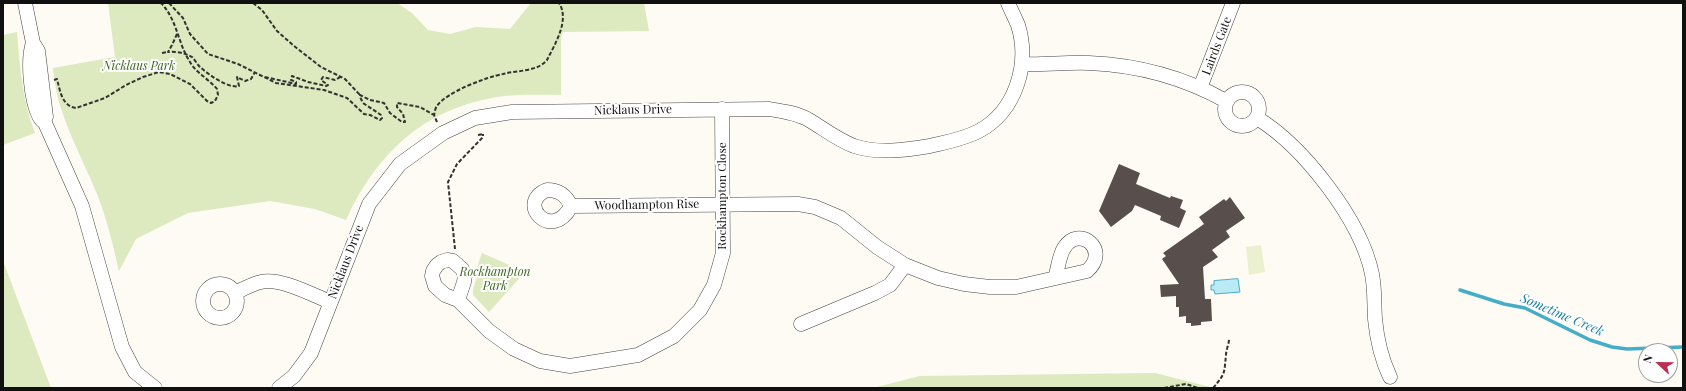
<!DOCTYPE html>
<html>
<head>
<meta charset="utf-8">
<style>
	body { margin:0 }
	#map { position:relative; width:1686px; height:391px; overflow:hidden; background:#fefaf4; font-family:"Playfair Display",serif }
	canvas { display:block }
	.frame { position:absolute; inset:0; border:4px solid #101010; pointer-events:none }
	.north { position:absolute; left:1638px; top:343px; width:40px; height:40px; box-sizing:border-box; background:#fff; border:1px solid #9f9f9f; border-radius:50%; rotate:292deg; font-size:11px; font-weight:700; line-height:16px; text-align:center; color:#101010 }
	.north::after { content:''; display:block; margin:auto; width:14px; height:18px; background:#bc2d50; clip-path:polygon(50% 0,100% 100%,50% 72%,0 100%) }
</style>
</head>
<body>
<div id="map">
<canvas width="1686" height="391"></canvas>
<div class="frame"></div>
<div class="north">N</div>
</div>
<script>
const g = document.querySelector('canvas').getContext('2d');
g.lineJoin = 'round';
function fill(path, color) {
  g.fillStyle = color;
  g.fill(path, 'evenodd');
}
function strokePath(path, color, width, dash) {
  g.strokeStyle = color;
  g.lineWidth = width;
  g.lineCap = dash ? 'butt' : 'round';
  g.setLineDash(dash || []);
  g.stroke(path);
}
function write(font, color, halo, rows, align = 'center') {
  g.font = font + ' "Playfair Display",serif';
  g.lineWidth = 4;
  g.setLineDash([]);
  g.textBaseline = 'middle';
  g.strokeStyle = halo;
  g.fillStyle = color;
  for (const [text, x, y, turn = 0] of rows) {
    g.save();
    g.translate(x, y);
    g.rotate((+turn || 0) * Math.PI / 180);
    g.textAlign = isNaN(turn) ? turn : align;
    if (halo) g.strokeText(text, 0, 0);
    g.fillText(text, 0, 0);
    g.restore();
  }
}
fill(new Path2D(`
	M108 3H397L412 13 428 30 450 34 476 27 510 29 531 3H644L649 31 563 32 561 37V95C540 95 518 94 497 97 423 109 376 154 346 220L315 209 270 201 188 213 136 239 119 271C113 245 107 219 97 194 80 152 56 113 53 68L115 57Z
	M17 32C20 67 22 100 35 133L3 145V35Z
	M482 253 525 272 489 312 473 295V289L478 274 476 270Z
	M3 261 51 388H3Z
	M1155 373 1214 388H873L920 376Z`), '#dde9be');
fill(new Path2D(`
	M1261 245 1265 272 1249 275 1246 247Z`), '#ebf0cf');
const water = new Path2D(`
	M1238 279 1240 292 1215 294 1214 290H1211V285H1214V281Z`);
fill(water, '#baeaf4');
strokePath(water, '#44aec8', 1);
strokePath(new Path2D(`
	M1460 290 1504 304 1525 308 1590 340 1612 347 1627 349 1683 347`), '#44aec8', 3.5);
fill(new Path2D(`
	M1119 164 1140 173 1136 184 1170 198 1171 196 1183 200 1180 208 1186 211 1179 228 1160 220 1161 216 1135 205 1132 211 1111 227 1099 211Z
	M1230 197 1245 218 1226 231 1230 237 1212 250 1218 257 1203 267 1205 299H1211L1212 321 1201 322V325L1191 326V323H1186V316L1179 317V307H1176V296L1161 297 1160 285 1179 284 1162 259 1166 256 1163 253 1204 224 1199 217 1224 199 1226 201Z`), '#584f4d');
const minor = new Path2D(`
	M25 3 33 43 38 51 46 117
	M33 43C27 60 31 100 39 116 40 119 43 121 45 123L82 206 122 347 135 372 155 388
	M1022 64C1045 65 1067 62 1089 63 1137 65 1185 78 1226 101
	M1200 88 1233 3
	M1225 109a17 17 0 1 1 34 0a17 17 0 1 1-34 0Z
	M1257 118C1303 146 1361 220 1372 274 1375 289 1374 304 1375 319 1377 340 1381 358 1390 377
	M547 190C559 190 566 195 571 206 552 243 515 203 547 190Z
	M571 206 798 204 815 207 841 218 877 247 905 265 938 278 964 284 990 287H1016L1087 271C1111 250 1079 224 1064 248 1059 256 1058 269 1055 278
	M203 301a17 17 0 1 1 34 0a17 17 0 1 1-34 0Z
	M235 293C243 289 252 284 261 282 279 277 313 295 330 302
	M458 300 464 282 465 275 462 269 453 261 447 260 441 262 437 265 433 271 432 276 435 286 445 295 458 300 489 331 514 349 540 361 570 366 638 355 674 336 700 310 714 285 723 253 722 109
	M801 324 875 293 890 285 905 265
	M279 388 294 376 311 353 369 204 400 164 443 133 475 118 512 112 769 109C782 111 797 113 809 120 824 129 838 140 854 146 878 154 906 150 930 146 947 142 964 139 979 131 1016 111 1030 64 1018 25 1015 18 1011 10 1008 3`);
strokePath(minor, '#434343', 15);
strokePath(new Path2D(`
	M169 3 183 18 190 34 208 54 238 64 276 83 324 90 347 98 364 114 370 115 380 120 382 118 381 115 363 103 360 97V95L370 100 384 103 390 113 402 122H405L403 114 397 107V103L420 107 434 115
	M253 3 262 10 277 31 294 46 321 67 345 79 360 95
	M177 34 172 45 168 52C176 51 185 53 192 57 195 60 197 64 200 67 208 74 228 89 239 86L237 77 245 81 251 79 255 72
	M162 53 168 52
	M265 77 296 84V82L291 80 292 76 308 82 326 86 328 85 321 80 323 77 335 80 342 76
	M54 80 57 79C60 91 62 106 76 108L105 98 126 85 143 77 159 72 170 74 190 84 207 101 211 103 215 101 218 95 217 89C209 79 196 73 190 62 178 44 177 19 161 3
	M437 122 434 115C435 112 435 108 437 106 446 92 487 77 503 74 518 70 537 72 547 60 555 44 570 20 559 3
	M478 135 483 134
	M455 249 448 182 457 164 483 137V134
	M952 388H957
	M1164 388 1186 384 1198 388
	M1213 388C1226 373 1224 373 1226 355 1226 350 1229 344 1229 339`), '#323232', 2, [4, 2]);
strokePath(minor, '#fff', 14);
write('12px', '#101010', '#fff', [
	["Lairds Gate",1217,46,-69],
	["Nicklaus Drive",633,110,-1],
	["Rockhampton Close",722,196,-90],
	["Woodhampton Rise",647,205,-1],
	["Nicklaus Drive",346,262,-69]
]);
write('italic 12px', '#3e6622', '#fff', [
	["Nicklaus Park",139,66],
	["Rockhampton",495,272],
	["Park",495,286]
]);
write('italic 13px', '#1d809e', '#fff', [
	["Sometime Creek",1562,315,23]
]);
</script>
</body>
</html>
